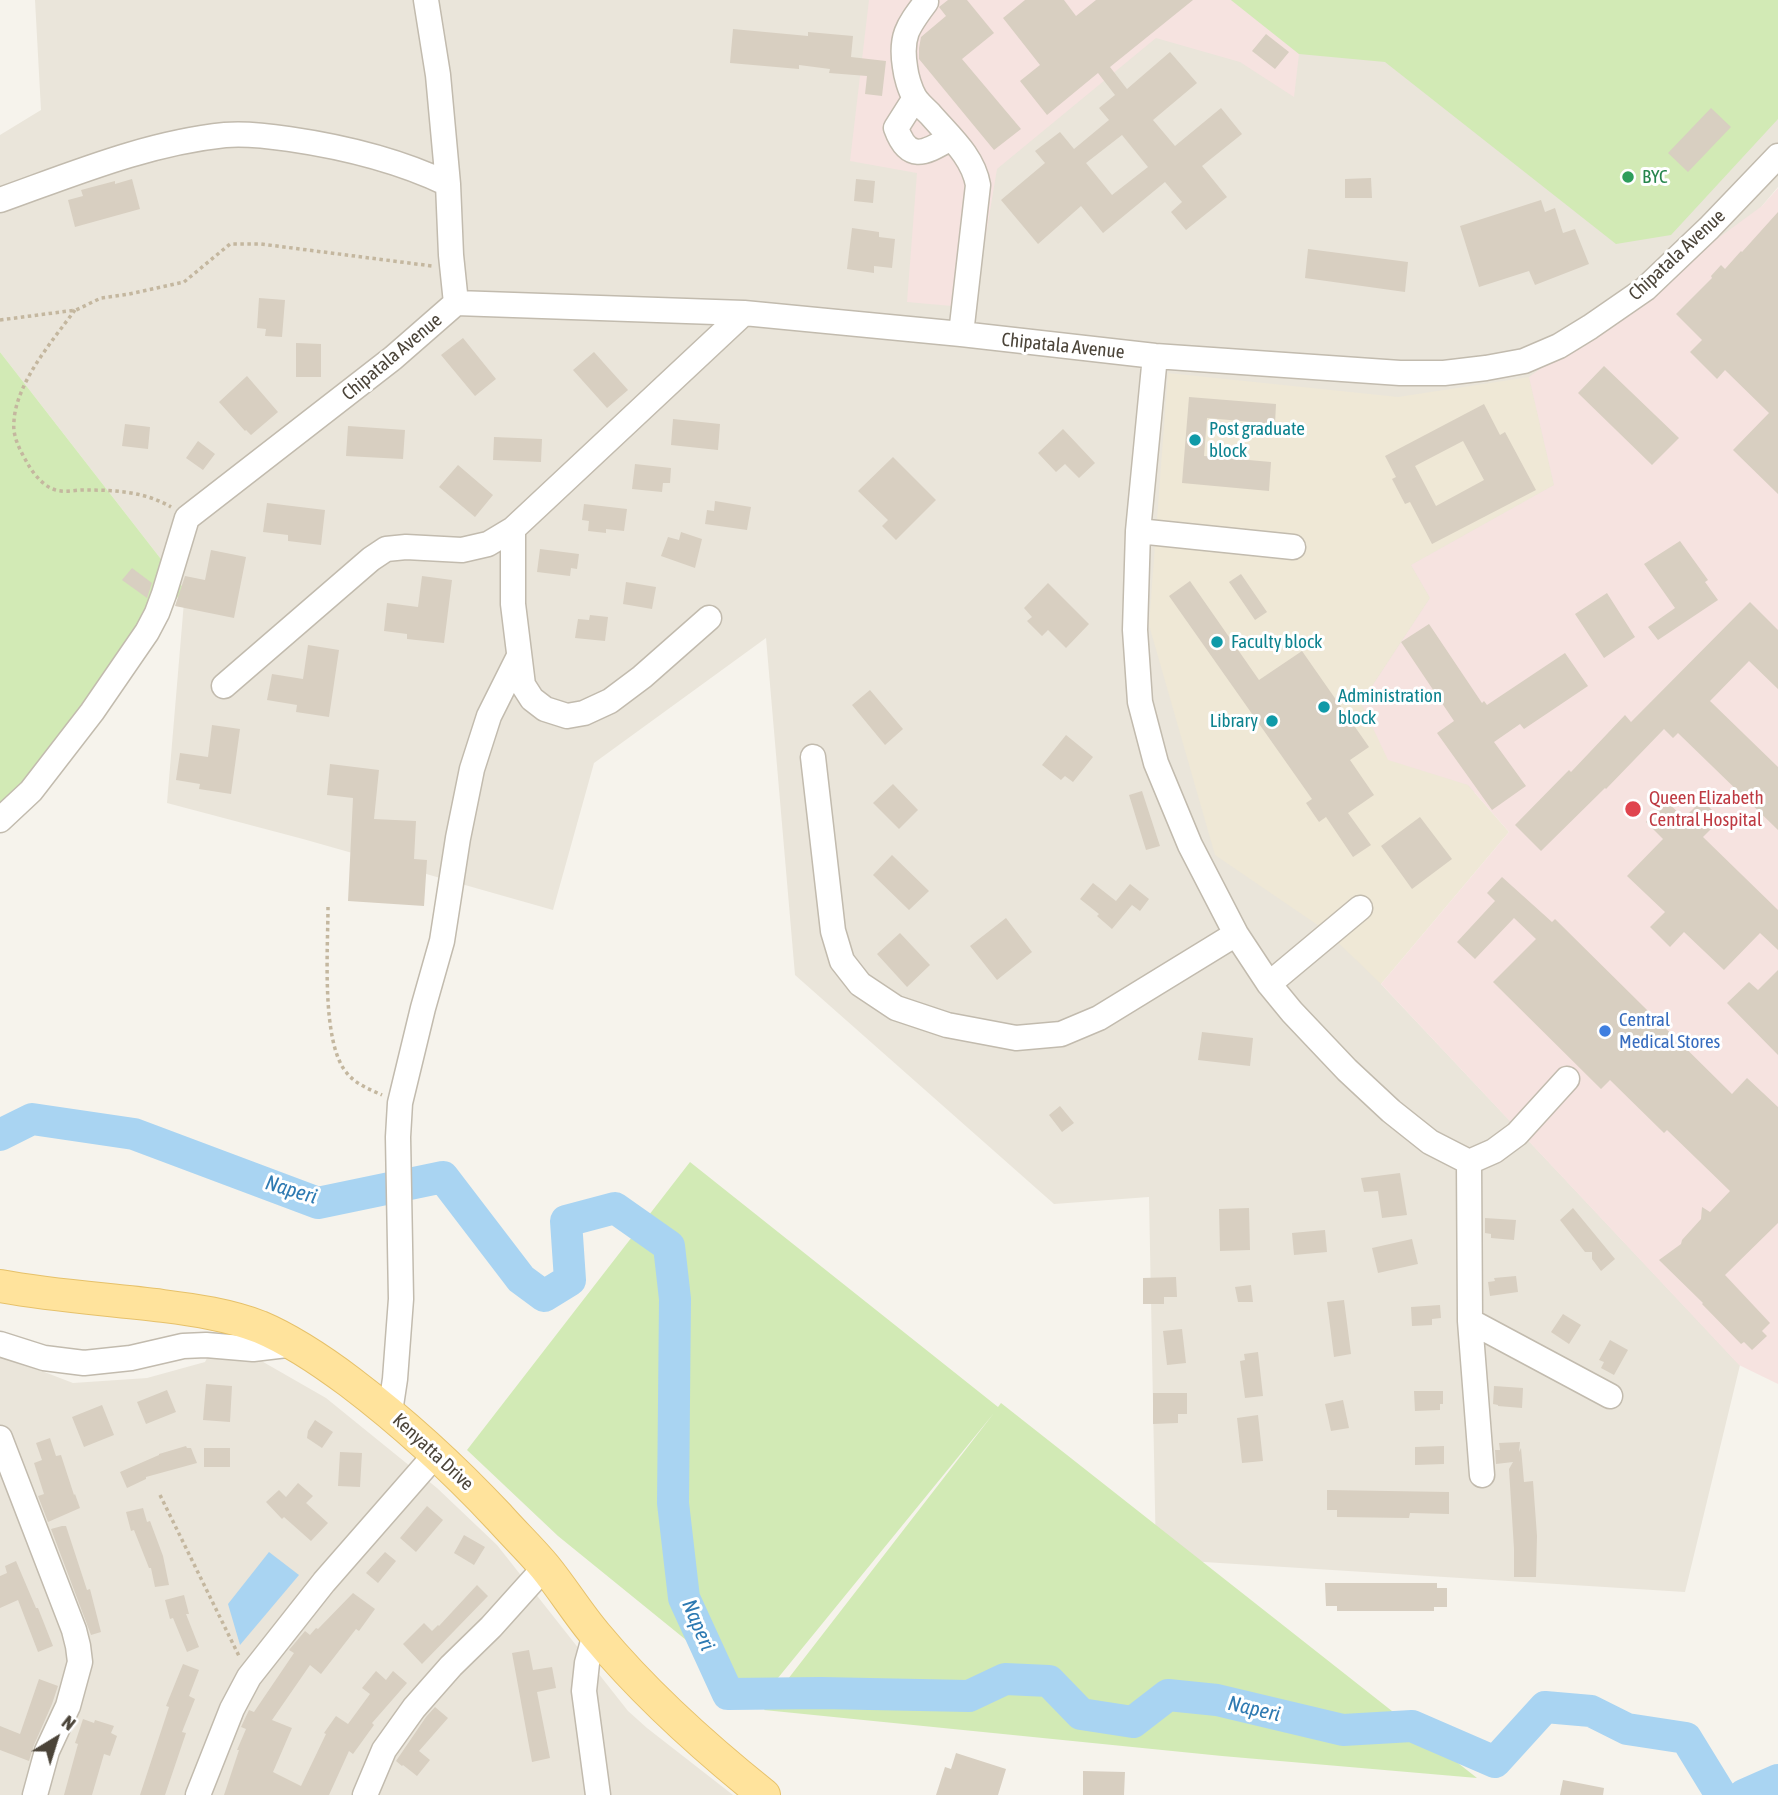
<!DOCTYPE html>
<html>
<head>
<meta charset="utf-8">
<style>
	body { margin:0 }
	#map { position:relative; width:1778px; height:1795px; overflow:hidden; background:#f6f3ec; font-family:"Asap Condensed",sans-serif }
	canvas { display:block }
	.north { position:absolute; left:21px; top:1704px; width:70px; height:70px; -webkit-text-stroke:5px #fff; paint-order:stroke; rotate:38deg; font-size:19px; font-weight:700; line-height:28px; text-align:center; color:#4b4439 }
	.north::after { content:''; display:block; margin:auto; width:24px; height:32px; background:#4b4439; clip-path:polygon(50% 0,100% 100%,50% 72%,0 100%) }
</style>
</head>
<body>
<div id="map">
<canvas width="1778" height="1795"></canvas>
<div class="north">N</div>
</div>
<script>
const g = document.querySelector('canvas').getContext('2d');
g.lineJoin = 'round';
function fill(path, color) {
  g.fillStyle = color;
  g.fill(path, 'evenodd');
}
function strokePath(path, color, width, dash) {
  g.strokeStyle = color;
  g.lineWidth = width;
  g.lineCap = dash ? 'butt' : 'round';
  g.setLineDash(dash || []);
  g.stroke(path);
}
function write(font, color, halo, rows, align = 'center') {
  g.font = font + ' "Asap Condensed",sans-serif';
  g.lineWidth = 6;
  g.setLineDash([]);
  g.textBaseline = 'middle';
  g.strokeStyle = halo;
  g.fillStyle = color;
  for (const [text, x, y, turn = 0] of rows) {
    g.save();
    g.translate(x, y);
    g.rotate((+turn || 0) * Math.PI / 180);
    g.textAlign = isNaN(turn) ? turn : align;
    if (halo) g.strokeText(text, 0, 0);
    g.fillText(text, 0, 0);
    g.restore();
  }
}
fill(new Path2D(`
	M35 0H1778V187L1762 206 1381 984 1740 1365 1685 1592 1156 1559 1149 1197 1054 1204 795 975 766 638 594 763 553 910 303 839 167 803 185 590 0 352V135L41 110Z
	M215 1343 258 1359 326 1398 437 1488 497 1545 628 1711 647 1728 733 1795H0V1355L73 1383 147 1378 205 1362Z`), '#eae5da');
fill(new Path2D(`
	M1168 373 1398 397 1529 377 1554 485 1411 565 1430 598 1361 703 1389 760 1468 785 1509 832 1381 984 1325 930 1215 855 1149 625Z`), '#efe8d6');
fill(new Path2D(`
	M869 0H1231L1299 54 1294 97 1240 62 1156 38 997 169 973 312 963 307 907 302 917 173 850 161Z
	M1778 188V1384L1739 1365 1381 984 1509 832 1468 785 1388 760 1361 703 1430 598 1411 565 1554 485 1529 377 1762 206Z`), '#f6e3e0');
fill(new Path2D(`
	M1231 0H1778V119L1671 235 1616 244 1385 62 1299 54Z
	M0 352 185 590 170 605 101 701 0 833Z
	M690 1162 998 1407 1001 1403 1477 1778 1222 1756 764 1710 994 1413 760 1700 558 1536 467 1450Z`), '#d2eab5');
fill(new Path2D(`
	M269 1552 299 1575 240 1645 228 1604Z`), '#a9d4f2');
strokePath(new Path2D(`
	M0 1135 32 1119 134 1134 318 1203 443 1177 521 1279 544 1296 570 1280 566 1221 615 1208 669 1246 675 1299 673 1503 684 1598 728 1694 821 1693 969 1696 1005 1679 1049 1681 1081 1714 1133 1722 1168 1695 1217 1700 1343 1730 1412 1726 1495 1762 1545 1707 1591 1711 1627 1729 1686 1738 1721 1795
	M1744 1795 1778 1780`), '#a9d4f2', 32);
fill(new Path2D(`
	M948 0H967L994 33 962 59 1021 129 994 150 919 59V48L921 37 946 16 939 7Z
	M1025 0H1064L1076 16 1096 0H1193L1110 67 1127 89 1170 52 1197 83 1153 120 1175 146 1221 108 1242 134 1202 166 1227 197 1186 230 1171 212 1182 202 1165 182 1103 233 1081 206 1038 244 1001 200 1045 163 1035 151 1060 132 1074 149 1109 120 1099 108 1115 95 1098 73 1047 115 1020 81 1040 65 1003 18ZM1122 135 1148 167 1112 195 1086 163Z
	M733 29 808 36V32L853 36 851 57 886 61 882 96 865 94 867 76 829 73 830 69 799 65V69L730 63Z
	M1266 34 1289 52 1275 69 1252 51Z
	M1711 108 1731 127 1688 172 1668 153Z
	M1371 178 1372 198H1345V179Z
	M132 179 140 209 75 227 68 200 83 196 81 190 115 181V184Z
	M856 179 875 181 873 203 854 201Z
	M1541 200 1545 212 1555 208 1563 233 1575 229 1589 264 1535 285 1529 271 1479 287 1460 226Z
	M1778 212V494L1733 450 1769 413 1725 370 1717 379 1690 352 1702 340 1676 314 1712 278 1711 276 1721 265 1725 269 1741 251 1742 252Z
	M852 228 879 232V237L895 239 892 268 874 266V273L847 269Z
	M1308 249 1408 262 1405 292 1305 278Z
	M259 298 285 300 282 337 265 336 266 329 257 328Z
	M463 338 496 379 475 396 441 355Z
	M296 343 321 344V377H296Z
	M594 352 628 390 607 408 573 370Z
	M1604 366 1679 438 1652 465 1578 393Z
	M247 376 278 412 251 435 246 430 245 431 219 402Z
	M1189 397 1276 404 1275 424 1207 418 1204 456 1271 462 1269 491 1182 483Z
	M1484 404 1500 435 1505 432 1536 490 1432 544 1410 502 1405 504 1392 479 1396 477 1385 456ZM1463 441 1484 480 1436 506 1415 466Z
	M673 419 720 424 718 450 671 445Z
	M125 424 150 427 148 449 122 446Z
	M348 426 405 430 403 459 346 456Z
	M1063 429 1095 463 1079 478 1065 464 1056 472 1038 453Z
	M494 437 542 439 541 462 493 460Z
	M198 441 215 454 203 470 186 458Z
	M893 457 936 500 896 540 882 526 888 520 858 491Z
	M635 464 671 468 670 483H663L662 492 632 489Z
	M458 465 493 495 475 517 439 487Z
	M715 501 751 507 747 530 705 524 707 510 714 511Z
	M267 503 325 510 321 545 288 541V535L263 532Z
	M584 504 627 509 624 531 606 529V533L588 531 589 521 582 520Z
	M681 532 702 539 695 568 661 556 668 537 679 540Z
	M1680 541 1708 580 1705 582 1718 600 1658 640 1648 627 1675 608 1644 564Z
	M540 549 579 554 577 569 571 568 570 576 537 572Z
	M211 550 246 557 234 618 175 606 185 576 205 580Z
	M132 568 152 583 147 598 122 580Z
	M1241 574 1267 612 1255 620 1229 582Z
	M422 576 452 580 444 643 407 639V634L384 631 387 603 418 607Z
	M1190 581 1259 680 1302 651 1369 747 1350 760 1374 795 1348 813 1371 845 1353 857 1326 817 1319 822 1306 803 1312 799 1169 596Z
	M626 582 656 587 652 609 623 604Z
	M1048 583 1089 624 1066 648 1048 630 1042 636 1027 621 1032 617 1024 608Z
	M1607 593 1635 637 1604 658 1575 614Z
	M1750 602 1778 630V689L1749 661 1710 701 1778 767V830L1678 733 1673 738 1664 729 1606 789 1605 788 1541 851 1515 825 1569 770 1571 772 1625 715 1631 722Z
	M590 615 608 617 605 641 575 638 578 619 589 620Z
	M1429 624 1482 703 1484 701 1487 705 1565 653 1588 686 1524 729 1520 724 1494 742 1526 786 1492 810 1437 733 1454 721 1401 642Z
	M308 645 339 650 329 717 296 712 297 705 267 700 272 674 303 679Z
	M870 690 903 729 885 745 852 705Z
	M212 725 240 729 231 794 199 789 200 784 176 780 180 753 208 757Z
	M1066 735 1093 757 1073 782 1065 776 1061 780 1042 765Z
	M330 764 379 770 374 819 416 821 414 859 427 860 424 906 348 901 353 798 327 795Z
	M893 784 918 810 899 829 873 803Z
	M1142 791 1160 846 1146 850 1129 795Z
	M1702 800 1721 819 1703 837 1778 910V950L1760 933 1724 970 1684 932 1670 947 1650 927 1665 912 1627 876 1663 839 1646 822 1666 801 1684 818Z
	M1420 817 1452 859 1412 889 1381 846Z
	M892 855 929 891 909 910 873 875Z
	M1502 877 1552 922 1555 919 1732 1094 1747 1078 1778 1107V1223L1725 1275 1770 1323 1762 1331 1767 1336 1752 1350 1744 1342 1741 1344 1702 1304 1703 1303 1659 1260 1681 1244 1682 1240 1701 1219 1702 1207 1710 1212 1730 1191 1667 1130 1664 1133 1610 1080 1601 1089 1493 982 1536 939 1514 918 1475 959 1457 942 1495 901 1487 893Z
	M1093 883 1116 901 1130 884 1149 899 1140 911 1132 905 1112 929 1097 916 1099 914 1080 899Z
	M1006 918 1032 952 997 980 970 946Z
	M900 933 930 965 907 987 877 954Z
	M1778 970V1055L1727 1003 1749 982 1758 990Z
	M1202 1032 1253 1038 1250 1066 1198 1060Z
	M1060 1106 1074 1123 1062 1132 1049 1115Z
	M1400 1173 1407 1215 1382 1218 1378 1191 1364 1192 1361 1178Z
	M1249 1208 1250 1250 1220 1251 1219 1209Z
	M1573 1208 1615 1259 1601 1271 1592 1259V1252H1585L1560 1220Z
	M1485 1218 1516 1220 1514 1240 1491 1238V1234L1485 1233Z
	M1325 1230 1327 1252 1294 1255 1292 1233Z
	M1412 1239 1418 1264 1378 1273 1372 1248Z
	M1516 1276 1518 1292 1490 1296 1488 1282 1495 1281 1494 1278Z
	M1176 1277 1177 1297H1164V1304H1143V1278Z
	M1251 1285 1253 1302H1238L1235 1287Z
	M1344 1300 1351 1354 1334 1357 1327 1302Z
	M1440 1305 1441 1318 1432 1319V1325L1412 1326 1411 1307Z
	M1563 1314 1581 1325 1569 1344 1551 1332Z
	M1182 1329 1186 1363 1167 1365 1163 1331Z
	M1610 1340 1628 1350 1614 1375 1601 1368 1604 1362 1599 1360Z
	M1258 1352 1263 1396 1245 1398 1240 1361 1245 1360 1244 1354Z
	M206 1384 232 1386 230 1422 203 1420Z
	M1494 1386 1523 1388 1522 1408 1498 1406V1405L1493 1404Z
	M167 1390 176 1412 146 1424 137 1402Z
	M1414 1391H1443V1404H1440V1410L1415 1411Z
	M1153 1393H1187V1414H1178V1423L1153 1424Z
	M1343 1400 1349 1428 1331 1431 1325 1404Z
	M102 1405 114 1435 84 1447 72 1417Z
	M1258 1415 1263 1461 1242 1463 1237 1418Z
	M315 1420 333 1432 322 1448 307 1438 308 1431Z
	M50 1438 56 1456 61 1455 74 1495 75 1494 80 1508 48 1522 38 1496 44 1494 34 1463 42 1460 36 1443Z
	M1520 1442 1519 1452 1521 1448 1524 1482 1533 1481 1537 1536 1536 1577H1514V1549L1509 1469 1513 1462 1496 1464 1495 1450H1500L1499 1443Z
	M186 1446 187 1448H191L197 1463 146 1477V1479L127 1488 120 1472 159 1455V1454Z
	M1444 1446V1464L1415 1465V1447Z
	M204 1448H230V1467H204Z
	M340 1452 362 1453 360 1487 338 1486Z
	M298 1483 313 1496 306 1503 328 1523 311 1541 284 1517 282 1519 266 1502 279 1490 286 1497Z
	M1327 1490 1449 1492V1514L1410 1513 1409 1518 1337 1517V1510H1327Z
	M427 1506 443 1520 416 1552 400 1538Z
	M143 1508 147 1522 150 1521 163 1556 169 1585 155 1587 151 1568H149L134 1530 131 1531 126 1512Z
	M62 1526H66L87 1590 90 1589 101 1632 91 1635 51 1529Z
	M464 1535 485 1547 474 1565 454 1553Z
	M385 1552 396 1561 378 1583 366 1573Z
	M16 1561 36 1608H38L53 1646 38 1652 18 1600 0 1608V1576L7 1573 5 1566Z
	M1325 1583H1437V1588H1447V1607H1434V1611H1337V1606H1326Z
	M477 1585 488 1596 422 1664 403 1644 424 1623 432 1631 438 1625 439 1626Z
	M353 1593 375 1609 359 1631 356 1629 321 1674 310 1665 272 1720 292 1728 273 1772 301 1786 326 1734 324 1733 336 1716 348 1724 370 1694 362 1688 376 1671 386 1680 393 1671 407 1683 372 1723 374 1725 353 1754 349 1751 329 1795H224L239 1750H237L246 1729 241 1727 249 1710 254 1712 294 1653 289 1650 305 1631 310 1635 316 1628 318 1629Z
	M184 1595 189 1614H186L199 1647 187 1652 173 1618 170 1619 165 1600Z
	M529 1650 533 1670 552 1667 556 1688 537 1692 550 1758 532 1762 512 1653Z
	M183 1664 199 1670 189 1696 195 1699 182 1732 186 1733 165 1795H140L169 1707 166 1706Z
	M39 1679 58 1686 52 1704 34 1745 29 1761 0 1750V1726L20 1734Z
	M435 1707 448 1718 419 1751 430 1760 417 1776 403 1765 402 1766 396 1761 426 1717Z
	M83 1719 94 1723 95 1720 114 1726 111 1733 117 1736 110 1756 104 1754 92 1795H64L78 1744 75 1743Z
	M956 1753 1006 1769 998 1795H936L945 1767 951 1769Z
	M1083 1771 1125 1772 1124 1795H1083Z
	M1563 1780 1604 1788 1603 1795H1560Z`), '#d8cfc1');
const minor = new Path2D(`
	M426 0 438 75 448 184 451 255 456 303
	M926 2C908 26 900 36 905 67 906 76 910 90 915 98 919 104 925 109 930 114 949 136 973 156 978 185L961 334
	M915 98 896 128C909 164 926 152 951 138
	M0 200C73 174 147 143 225 135 246 133 269 136 289 139 344 147 398 160 448 184
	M1155 356 1138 531 1135 630 1140 702 1156 763 1190 845 1236 934 1269 984 1292 1012 1347 1070 1391 1111 1430 1142 1469 1162 1494 1151 1517 1134 1567 1079
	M513 529V604L523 685 532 699 545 709 567 716 584 713 610 701 642 677 709 618
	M1138 531 1293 547
	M224 686 371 559 386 549 406 547 462 550 488 544 513 529 744 313
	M813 757 833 931 842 961 860 984 896 1008 947 1025 1016 1038 1061 1034 1099 1018 1236 934
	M0 820 31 791 92 712 147 632 157 613 164 594 187 518 393 358 456 303 744 313 961 334 1155 356 1400 373H1444L1486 368 1524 361 1559 346 1590 327 1645 289 1709 228 1778 156
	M1269 984 1360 908
	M1469 1162 1470 1321 1482 1475
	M1470 1321 1610 1396
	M0 1344 44 1358 84 1363 131 1358 183 1346 206 1345 253 1349 295 1344
	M390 1412 395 1379 401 1299 398 1137 400 1103 423 1008 442 941 458 838 472 769 489 716 519 656
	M0 1438 74 1630 78 1646 80 1662 68 1706 47 1751 35 1795
	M595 1634 587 1663 584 1691 598 1795
	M198 1795 232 1709 249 1677 324 1582 436 1454
	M365 1795 384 1750 414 1708 451 1666 491 1627 545 1567`);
const major = new Path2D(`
	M0 1286C53 1296 108 1299 163 1306 195 1310 229 1315 260 1327 293 1341 322 1361 350 1382 404 1423 453 1468 499 1517 514 1534 531 1550 545 1567 563 1589 578 1614 596 1635 645 1694 704 1747 764 1795`);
strokePath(minor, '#c2bbae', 27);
strokePath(major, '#e6c16a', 34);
strokePath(new Path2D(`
	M75 310C53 340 16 383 14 421 12 437 21 452 29 466 36 477 47 490 61 491 68 492 76 490 83 490 113 490 144 491 171 507
	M0 320 76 310 101 298 129 294 184 282 230 244H261L432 266
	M328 907C328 948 321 1041 346 1072 355 1084 369 1089 382 1095
	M160 1495 239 1656`), '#c4b79f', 3.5, [3.5, 3.5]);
strokePath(minor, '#fff', 24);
strokePath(major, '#ffe39c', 32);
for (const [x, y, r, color] of [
	[1628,177,7,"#2e9e5b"],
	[1195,440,7,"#0f9aa8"],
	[1217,642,7,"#0f9aa8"],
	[1324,707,7,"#0f9aa8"],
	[1272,721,7,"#0f9aa8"],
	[1633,809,9,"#e0444e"],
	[1605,1031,7,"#3f7fe0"]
]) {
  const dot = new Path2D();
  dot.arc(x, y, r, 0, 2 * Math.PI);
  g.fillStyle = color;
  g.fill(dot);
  strokePath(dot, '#fff', 2.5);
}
write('19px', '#27864d', '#fff', [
	["BYC",1642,177]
], 'left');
write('19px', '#4b4439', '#fff', [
	["Chipatala Avenue",1677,255,-43],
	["Chipatala Avenue",1063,346,6],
	["Chipatala Avenue",392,357,-40],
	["Kenyatta Drive",433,1452,43]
]);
write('19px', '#0d838f', '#fff', [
	["Post graduate",1209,429],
	["block",1209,451],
	["Faculty block",1231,642],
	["Administration",1338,696],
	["block",1338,718],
	["Library",1258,721,"right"]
], 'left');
write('19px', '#be3a42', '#fff', [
	["Queen Elizabeth",1649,798],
	["Central Hospital",1649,820]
], 'left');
write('19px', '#366cbe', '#fff', [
	["Central",1619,1020],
	["Medical Stores",1619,1042]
], 'left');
write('italic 21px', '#2e7ab2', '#fff', [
	["Naperi",291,1190,17],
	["Naperi",698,1625,67],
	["Naperi",1254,1709,13]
]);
</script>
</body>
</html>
